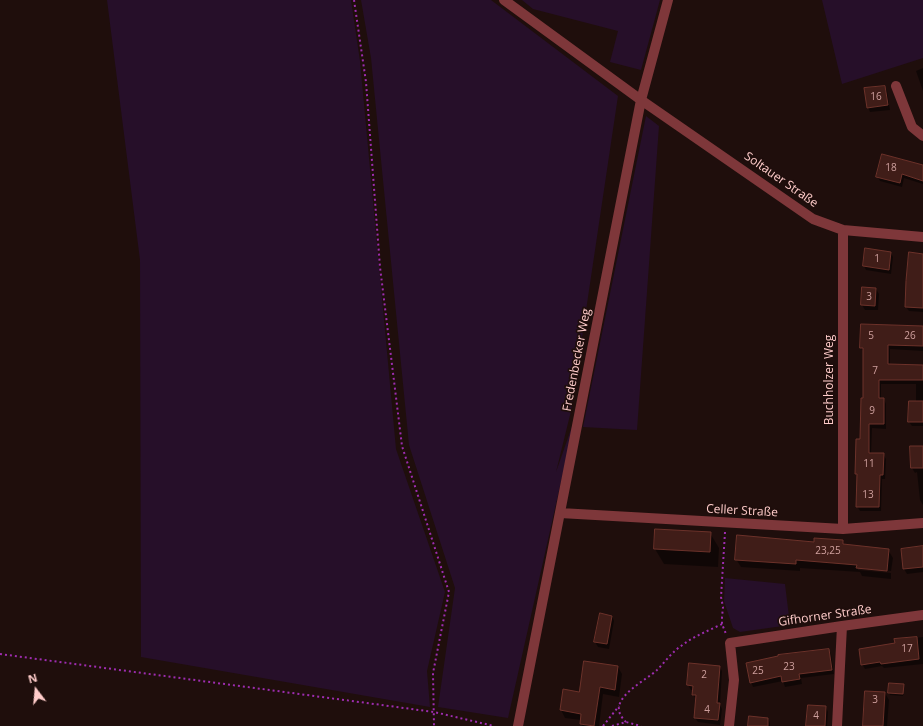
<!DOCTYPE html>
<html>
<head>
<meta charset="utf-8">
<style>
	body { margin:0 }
	#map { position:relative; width:923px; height:726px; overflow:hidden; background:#1f0e0c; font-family:"Open Sans",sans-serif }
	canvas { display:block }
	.north { position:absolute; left:16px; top:670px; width:40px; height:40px; -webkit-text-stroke:3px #1f0e0c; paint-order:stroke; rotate:344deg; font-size:11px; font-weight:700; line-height:16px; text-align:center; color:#ffccca }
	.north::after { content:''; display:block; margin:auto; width:14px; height:18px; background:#ffccca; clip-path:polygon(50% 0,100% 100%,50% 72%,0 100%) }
</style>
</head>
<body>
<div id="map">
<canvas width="923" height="726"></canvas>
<div class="north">N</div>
</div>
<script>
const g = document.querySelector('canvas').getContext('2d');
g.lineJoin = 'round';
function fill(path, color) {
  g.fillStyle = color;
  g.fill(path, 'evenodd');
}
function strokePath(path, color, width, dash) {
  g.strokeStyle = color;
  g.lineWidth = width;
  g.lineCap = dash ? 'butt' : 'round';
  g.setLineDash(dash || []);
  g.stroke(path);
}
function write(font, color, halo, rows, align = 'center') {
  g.font = font + ' "Open Sans",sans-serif';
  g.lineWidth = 3.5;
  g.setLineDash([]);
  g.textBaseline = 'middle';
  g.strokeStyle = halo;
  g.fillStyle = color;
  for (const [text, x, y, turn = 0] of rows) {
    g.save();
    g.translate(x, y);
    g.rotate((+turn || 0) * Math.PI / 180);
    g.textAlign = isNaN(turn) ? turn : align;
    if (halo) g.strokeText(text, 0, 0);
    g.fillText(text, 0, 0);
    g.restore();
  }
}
fill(new Path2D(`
	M107 0H351L360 61 396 449 445 592 427 671 430 707 141 657 140 260Z
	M361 0H491L618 96 571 411 556 472 576 415 508 718 438 707 455 588 409 445 371 58Z
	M522 0H660L641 70 610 62 618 31 533 9Z
	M822 0H923V58L842 84Z
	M646 116 659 126 637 430 583 427Z
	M725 578 785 584 790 625 740 632 733 628 724 601Z`), '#260f29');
fill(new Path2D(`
	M923 68V91L916 71Z
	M885 87 887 91 890 110 870 112 868 107Z
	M923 163V184L904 178 902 187 880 181 877 176 922 166Z
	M891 253 893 257 891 274 866 270 864 266Z
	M923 255V312L909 311 906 307Z
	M876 289 879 294 878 310H865L862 305Z
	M923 327V351L890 349V365L923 366V426H912L909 422 916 402V384H881V399H884L886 404V429L872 428 871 454H883L886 459 885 479H882L881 511H860L857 506 858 477 856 474 861 440 864 399V352L861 348Z
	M923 447V505L920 500 917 472 915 473 912 468Z
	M710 533 719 548 718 567 664 564 655 549Z
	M843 541 845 545 888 550 893 558 891 571 858 568V570L891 573V579L862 576 860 572 800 568V571L741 567 736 559 814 544Z
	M923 547V572L907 574 904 569 902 550Z
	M612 616 614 621 609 649 598 647 595 642Z
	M923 637V664L884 668 882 666 865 669 862 664 896 644 895 640Z
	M829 650 831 654 834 674 801 678 802 684 785 687 783 681 753 687 751 682Z
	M618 667 622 674 619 697 603 694 599 726H582L581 720 565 718 561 710 564 690 580 693Z
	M720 667 722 671 720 705 722 709 720 725 698 722 695 718 696 699 693 695 694 690H691L688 685Z
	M890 684 903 685 904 687 903 696 890 695 889 693Z
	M885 693 889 700 887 726H864Z
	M826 707 828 712 827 726H807Z
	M768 718 770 723V726H749Z`), '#0007');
const building = new Path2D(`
	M885 86 888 105 867 108 864 88Z
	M882 154 923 165V181L902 174 900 183 876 177Z
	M865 248 891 252 889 270 863 266Z
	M909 252 923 254V308L905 307 906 281Z
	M862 287 876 288 875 306 861 305Z
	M861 324 923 326V346L888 345V364L923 365V380H879V398H884V424H869V453H884L883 475H880L879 507H856L857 474H855L856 439H860L861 398H863V348H860Z
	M909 401H923V422H908Z
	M910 446H923V468H911Z
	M655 529 711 532 710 552 654 549Z
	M737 535 814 542V538L843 540V544L889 549 887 571 856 568 857 565 796 560V564L735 560Z
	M923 546V567L903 569 901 549Z
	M600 613 612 616 607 644 594 642Z
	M917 637 919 659 881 664 880 662 861 665 859 649 895 643 894 639Z
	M829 649 832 670 799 674 800 679 782 682 781 676 750 683 746 663 778 656V655Z
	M584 661 618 666 615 690 600 687 594 726 580 724 581 714 560 710 563 689 579 692Z
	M689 663 720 666 717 703H720L718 720 694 718 696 695H692L693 686 687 685Z
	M889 683 904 684 903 694 888 693Z
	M865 691 885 692 883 726H863Z
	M808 705 826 706 825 726H806Z
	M749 716 768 718V726H748Z`);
fill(building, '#401d18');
strokePath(building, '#6c322a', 1);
strokePath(new Path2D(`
	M354 0 366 82 380 267 402 446 449 592 433 673 434 726
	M725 532 721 597 723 607 722 617V624L726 634
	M0 654 434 712 494 726
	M626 722C622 718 618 713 619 706 623 691 646 680 657 670 665 662 672 652 681 646 694 636 708 631 722 624
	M603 726 619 706
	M612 726 626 722 641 726`), '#9e2db0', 2, [2, 3]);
strokePath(new Path2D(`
	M504 0 641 100 813 219 843 230 923 237
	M896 86 912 127 923 136
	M560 513 843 529 923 523
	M843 529V230
	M518 726 641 100 668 0
	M729 726 734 680 730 643 842 626 923 615
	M837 726 842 626`), '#7e373a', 10);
write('10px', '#cfa09e', null, [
	["16",876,97],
	["18",891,168],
	["1",877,259],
	["3",869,297],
	["5",871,336],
	["26",910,336],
	["7",875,371],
	["9",872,411],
	["11",869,464],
	["13",868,495],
	["23,25",828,551],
	["17",907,649],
	["23",789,667],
	["25",758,671],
	["2",704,675],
	["3",875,700],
	["4",707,710],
	["4",816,716]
]);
write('12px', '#ffccca', '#1f0e0c', [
	["Soltauer Straße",781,180,35],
	["Fredenbecker Weg",577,360,-79],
	["Buchholzer Weg",830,380,-90],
	["Celler Straße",742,511,3],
	["Gifhorner Straße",825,616,-8]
]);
</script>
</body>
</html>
